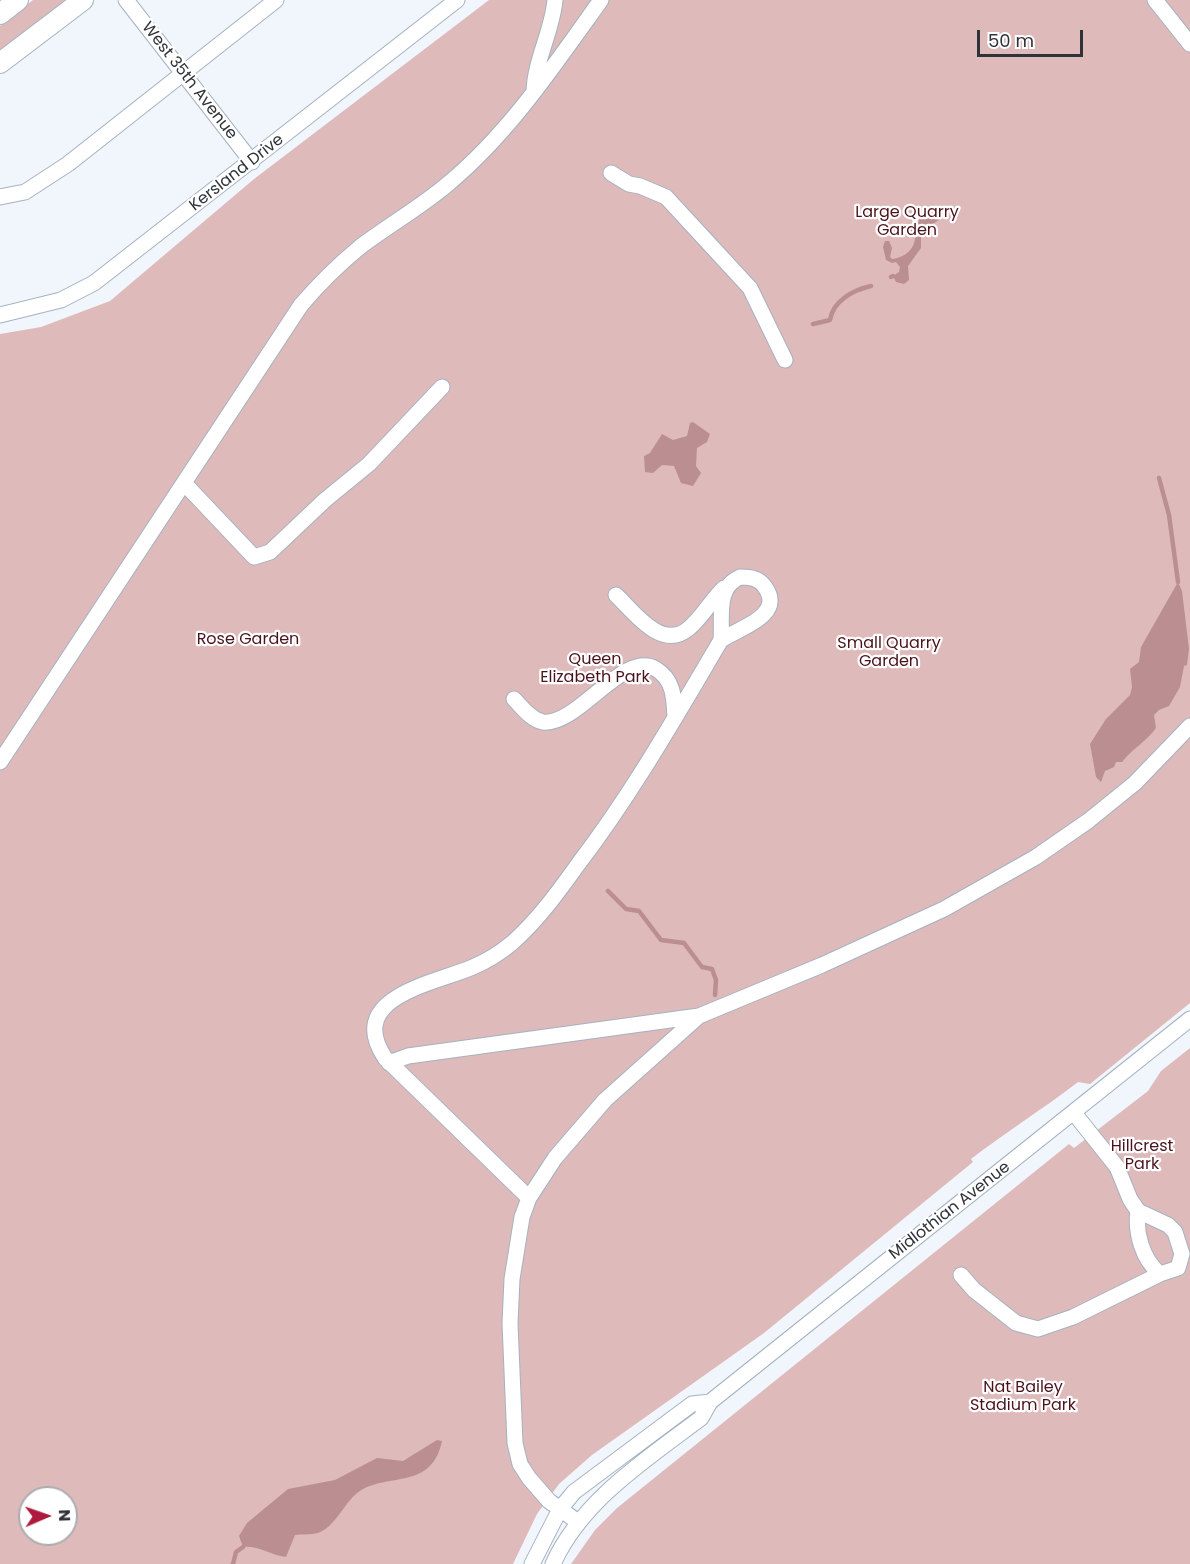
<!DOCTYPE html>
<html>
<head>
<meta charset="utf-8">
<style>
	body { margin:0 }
	#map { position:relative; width:1190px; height:1564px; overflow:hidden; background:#f1f6fd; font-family:Poppins,sans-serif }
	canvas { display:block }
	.north { position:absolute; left:18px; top:1486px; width:60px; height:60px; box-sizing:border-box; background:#fff; border:2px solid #abadb0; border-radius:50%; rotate:88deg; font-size:16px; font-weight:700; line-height:24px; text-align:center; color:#2e3339 }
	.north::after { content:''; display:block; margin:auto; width:21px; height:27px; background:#ae1a3d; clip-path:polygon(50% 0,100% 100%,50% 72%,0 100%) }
	.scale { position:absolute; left:977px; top:30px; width:106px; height:27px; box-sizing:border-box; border:3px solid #2e3339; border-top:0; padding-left:8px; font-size:18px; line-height:21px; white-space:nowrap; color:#2e3339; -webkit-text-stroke:4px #fff; paint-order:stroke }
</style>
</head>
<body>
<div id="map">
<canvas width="1190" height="1564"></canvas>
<div class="north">N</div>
<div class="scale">50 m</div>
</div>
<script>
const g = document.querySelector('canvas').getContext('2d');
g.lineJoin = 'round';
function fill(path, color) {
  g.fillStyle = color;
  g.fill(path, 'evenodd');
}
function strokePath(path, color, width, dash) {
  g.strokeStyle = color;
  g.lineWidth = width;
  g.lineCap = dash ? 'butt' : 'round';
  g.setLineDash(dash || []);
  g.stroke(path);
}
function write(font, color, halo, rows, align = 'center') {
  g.font = font + ' Poppins,sans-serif';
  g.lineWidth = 4.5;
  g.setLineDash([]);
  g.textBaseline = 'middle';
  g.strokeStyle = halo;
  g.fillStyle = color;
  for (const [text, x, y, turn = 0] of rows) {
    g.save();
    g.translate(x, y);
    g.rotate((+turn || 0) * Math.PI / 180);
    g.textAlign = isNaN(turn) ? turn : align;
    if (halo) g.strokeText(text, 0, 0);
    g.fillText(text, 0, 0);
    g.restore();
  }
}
fill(new Path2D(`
	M33 0H69L0 53V26Z
	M489 0H1190V1003L1090 1084 1078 1082C1043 1109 1006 1132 971 1159L973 1162 764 1333 592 1455 559 1484 537 1514 513 1564H0V334L41 327 110 301 254 179ZM30 1498H66V1534H30Z
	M1190 1048V1564H571L595 1530 617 1508 1069 1144 1074 1148 1148 1091 1161 1071Z`), '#debabb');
fill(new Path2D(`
	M921 216 939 220 921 231V248L908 266 909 280 904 284 896 282 893 276 899 272 900 267 896 262 892 263 886 260 883 247 885 241H889L892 248 890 257 892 259C904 258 916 249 915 235L910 230 916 227Z
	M693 422 710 434 707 442 697 448 696 466 701 473 693 486 681 483 674 466 662 465 653 473 645 472 644 456 650 453 662 434 673 440 687 436 690 423Z
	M1178 582 1182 591 1189 649 1187 665 1184 666 1180 687 1169 706 1159 710 1154 715 1156 728C1147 741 1133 748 1122 762H1116L1114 767 1105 771 1101 782 1096 777 1090 744 1106 719 1130 695 1132 687 1130 669 1139 662 1141 647Z
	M437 1440 442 1441C432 1487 396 1474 365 1488 345 1497 339 1525 318 1533 311 1535 302 1534 295 1535L286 1557C271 1555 257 1545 243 1547L239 1536 247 1523 288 1489 335 1480 377 1458 403 1461Z`), '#bb8f91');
strokePath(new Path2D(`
	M891 277 893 276
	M813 324 830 320C833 301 853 290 871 286
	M1159 478 1169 515 1178 582
	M608 891 626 909 639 911 661 940 684 943 702 967 712 969 716 980 715 995
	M233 1564 236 1552 243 1547`), '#bb8f91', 4.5);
const minor = new Path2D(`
	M126 0 252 162
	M1155 0 1190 44
	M534 91C535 60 552 32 555 0
	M611 173 629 184 640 186 666 197 750 288 785 360
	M0 197 25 192 68 164 276 0
	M0 315 61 300 94 283 457 0
	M184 483 254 557 270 552 325 500 369 464 442 387
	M740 577C750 577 759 578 765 587 785 616 739 628 721 640 723 618 715 588 740 577Z
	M616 595C633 611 661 651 688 629 702 618 711 600 724 588
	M514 699C522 707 531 720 543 722 578 726 624 649 656 669 674 680 674 698 675 718
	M0 762 301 305C319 284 338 265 360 247 389 225 421 207 449 183 510 132 555 64 601 0
	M389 1063 408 1056 699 1016
	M1074 1113 1117 1167 1130 1199 1138 1211 1168 1225 1175 1232 1182 1254 1178 1268 1160 1274C1142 1259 1135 1232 1138 1211
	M529 1198 385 1058C345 997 433 984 473 967 487 961 500 953 512 943 538 920 559 891 579 863 633 792 676 716 721 640
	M961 1275 974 1290 1016 1323 1038 1329 1073 1317 1160 1274
	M578 1522 549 1501 529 1478 520 1464 515 1443 510 1323 512 1279 522 1217 529 1198 555 1158 605 1100 699 1016 822 965 944 909 1036 857 1088 821 1135 783 1190 726
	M532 1564 560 1509 574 1492 692 1404 710 1402
	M553 1564C582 1500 647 1459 701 1418L710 1402 1190 1019`);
const major = new Path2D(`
	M0 14 18 0
	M0 63 83 0`);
strokePath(minor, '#a5b2c0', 17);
strokePath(major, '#a5b2c0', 22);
strokePath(minor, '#fff', 15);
strokePath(major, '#fff', 20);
write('16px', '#2e3339', '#fff', [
	["West 35th Avenue",189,81,52],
	["Kersland Drive",237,173,-38],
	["Midlothian Avenue",950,1211,-38]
]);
write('16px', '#4a131c', '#fff', [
	["Large Quarry",907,213],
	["Garden",907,231],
	["Rose Garden",248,640],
	["Small Quarry",889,644],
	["Garden",889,662],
	["Queen",595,660],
	["Elizabeth Park",595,678],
	["Hillcrest",1142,1147],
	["Park",1142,1165],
	["Nat Bailey",1023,1388],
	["Stadium Park",1023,1406]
]);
</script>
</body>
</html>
